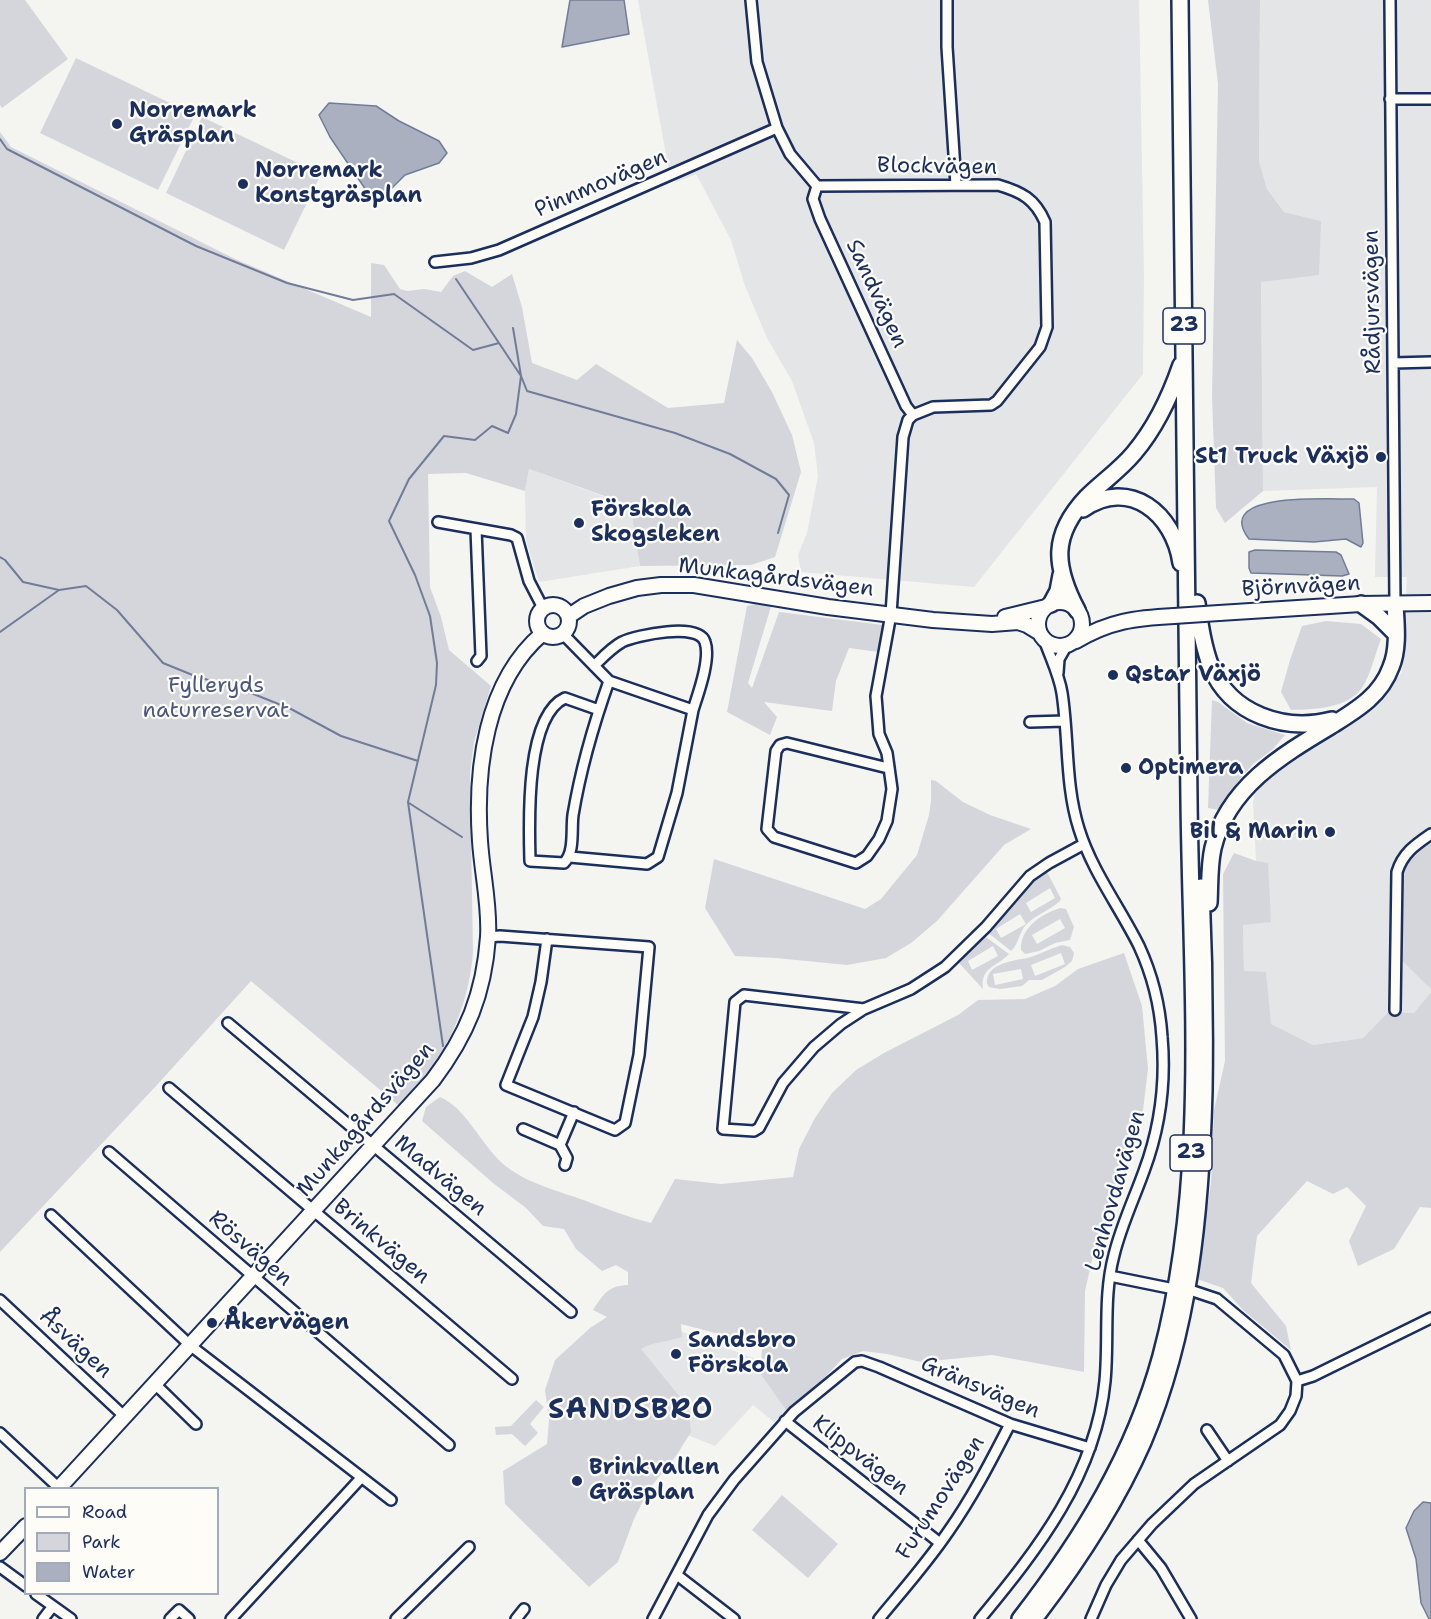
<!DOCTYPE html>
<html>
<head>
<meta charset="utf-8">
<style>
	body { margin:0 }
	#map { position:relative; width:1431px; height:1619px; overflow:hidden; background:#f4f4f1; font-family:"Shantell Sans",sans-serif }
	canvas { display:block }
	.legend { position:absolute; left:24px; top:1487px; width:195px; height:108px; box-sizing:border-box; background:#fdfcf7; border:2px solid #a3aaba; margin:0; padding:8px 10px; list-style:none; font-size:18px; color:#1b2f5e }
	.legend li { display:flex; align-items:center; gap:12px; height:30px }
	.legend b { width:30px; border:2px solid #a3aaba }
</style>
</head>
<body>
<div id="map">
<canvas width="1431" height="1619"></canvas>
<ul class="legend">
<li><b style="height:8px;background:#fdfcf7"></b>Road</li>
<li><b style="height:16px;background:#d4d6db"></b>Park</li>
<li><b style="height:16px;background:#aab0bf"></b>Water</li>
</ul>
</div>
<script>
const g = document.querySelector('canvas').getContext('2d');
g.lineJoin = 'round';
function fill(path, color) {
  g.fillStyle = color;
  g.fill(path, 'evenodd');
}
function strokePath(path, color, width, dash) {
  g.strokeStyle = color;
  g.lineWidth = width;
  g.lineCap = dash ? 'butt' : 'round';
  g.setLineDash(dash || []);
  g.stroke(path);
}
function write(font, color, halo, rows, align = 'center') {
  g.font = font + ' "Shantell Sans",sans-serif';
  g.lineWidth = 4.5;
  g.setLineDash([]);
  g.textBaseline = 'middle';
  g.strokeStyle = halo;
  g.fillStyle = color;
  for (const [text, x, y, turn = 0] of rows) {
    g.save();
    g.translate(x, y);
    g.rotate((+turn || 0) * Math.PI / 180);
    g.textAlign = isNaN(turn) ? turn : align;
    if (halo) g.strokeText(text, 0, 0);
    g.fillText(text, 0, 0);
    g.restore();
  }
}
fill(new Path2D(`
	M638 0H1139L1144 276 1143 374 974 587 801 572 798 555 807 533 818 476 814 443 792 381 767 338 745 286 731 240 696 174 676 182 668 166Z
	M1260 0H1431V843L1415 852 1403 962 1431 989V992L1414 1013 1388 1012 1363 1038 1313 1045 1270 1024 1266 972H1244L1243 924 1271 921 1256 861 1253 802 1257 785 1308 746 1373 710 1402 672 1407 577H1375L1377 487 1263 491 1261 282 1321 221 1284 212 1267 189 1259 161Z
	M529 469 630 506 640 566 539 582 526 540 525 491Z
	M667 1326 818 1382 774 1422 753 1405 715 1446 685 1434 594 1389Z`), '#e4e5e6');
fill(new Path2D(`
	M0 0H25L68 59 2 108 0 105Z
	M1208 0H1260L1259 161 1267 189 1284 212 1321 221 1319 275 1261 282 1263 491 1225 523 1216 508 1212 396 1218 84Z
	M76 58 195 115 158 190 40 133Z
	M202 117 321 174 284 250 166 193Z
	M0 132 11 147 235 259 371 317V263L384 265 400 289 407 291 424 289 441 292 453 276 465 271 492 287 512 274 522 307 532 363 577 380 596 364 668 408 724 403 737 340 752 358 772 392 792 435 801 472 775 557 751 565 640 566 630 505 529 469 525 491 466 473 428 474 430 587 441 617 449 650 491 686 474 742 470 772 473 953C468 1011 442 1067 398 1105L251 981 156 1086 0 1252Z
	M766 602 772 603 748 683 752 688 779 612 883 625 878 652 849 648 836 681 832 711 764 702 777 717 770 735 727 712 747 606Z
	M1326 621 1361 624 1381 639C1375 654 1371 674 1362 688 1346 709 1315 709 1291 710L1281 692 1290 660 1302 626Z
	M1212 700 1218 702 1247 723 1285 735 1273 749 1253 764 1235 785 1228 802 1219 810 1208 808Z
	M931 780 936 781 963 802 990 815 1031 829 1004 845 937 921 911 943 886 958 847 965 776 958 735 956 705 908 714 859 865 909 881 899 917 855 929 815 931 801Z
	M1431 843V989L1403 962V872L1415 852Z
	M1234 853 1256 861 1268 863 1271 922 1243 925 1244 971 1266 972 1271 1024 1313 1045 1363 1038 1388 1012 1414 1013 1431 992V1208L1420 1207 1394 1249 1358 1266 1349 1241 1366 1206 1347 1187 1333 1194 1307 1181 1257 1236 1251 1283 1286 1326 1291 1350 1243 1310 1223 1288 1197 1279 1211 1183 1214 1110 1225 1061 1223 874Z
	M1046 870 1061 899 1060 901C1050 910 1035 915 1026 925 1019 932 1019 944 1011 951L987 932 1020 894ZM1050 888 1055 898 1031 912 1026 903ZM1020 914 1026 924 1001 938 996 929Z
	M1060 908 1066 909 1074 927 1070 940 1055 943 1039 951 1025 954 1021 950C1020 928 1041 914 1060 908ZM1060 919 1065 928 1037 944 1032 935Z
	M983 935 1009 954C997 967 980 967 983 989L959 963ZM993 946 998 956 972 970 968 961Z
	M1062 945 1070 947 1074 953 1072 961 1065 967 1042 980H1029L1022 986 1000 989 989 987 987 984C985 962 1016 961 1031 957 1041 954 1051 948 1062 945ZM1061 953 1065 964 1035 976 1031 965ZM1021 969 1023 979 995 985 993 974Z
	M1124 953 1142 1006 1148 1069 1143 1110 1131 1156 1100 1226 1085 1291 1084 1372 992 1355 921 1362 887 1354 863 1351 842 1359 815 1388 786 1410 760 1373 762 1349 723 1335 681 1324 682 1337C668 1342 654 1341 641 1349L688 1407 691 1432 676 1456 649 1489 634 1519 618 1562 589 1587 505 1504 503 1471 547 1444 549 1420 545 1390 555 1360 590 1328 607 1317 593 1310C604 1294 607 1286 628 1285V1272L616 1265 602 1271 576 1249 564 1229 543 1226 526 1208 493 1183 422 1121 426 1107 440 1097C465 1107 481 1144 502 1163 526 1184 557 1190 586 1201 607 1209 628 1217 651 1223L675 1179 721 1184 793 1177 799 1149 815 1118 832 1093 856 1070 884 1053 958 1015 978 1000 1025 999 1055 986 1078 969Z
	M536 1400 544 1407 530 1424 538 1433 525 1446 512 1434 496 1435 495 1427 511 1426Z
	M782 1495 838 1544 808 1578 752 1530Z`), '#d4d6db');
const water = new Path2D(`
	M570 0H624L629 34 562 47Z
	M329 103 376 106 399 121 439 141 447 153 439 163 405 175 384 196H370L330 137 319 115Z
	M1354 499 1359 503 1363 543 1361 547 1346 539 1314 542 1249 539C1211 490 1334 500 1354 499Z
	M1255 550 1336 552 1341 555 1349 574 1342 576 1251 573 1249 568V552Z
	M1423 1502 1431 1503V1619H1429L1421 1603 1416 1559 1406 1528 1414 1511Z`);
fill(water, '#aab0bf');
strokePath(water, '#717c98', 1.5);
strokePath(new Path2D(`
	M0 139 7 149 196 246 287 283 353 300 394 294 473 350 499 343 521 376 527 391 675 433 730 454 776 479 789 495 778 533
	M456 279 499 343
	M0 557 5 560 23 582 59 590 86 586 117 610 163 663 195 676 251 693 291 709 341 736 418 761
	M0 632 59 590
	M409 803 462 837
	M443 1046 408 802 436 685 437 663 430 616 415 575 389 521 409 479 444 436 475 440 492 426 508 433 516 414 521 376 513 328`), '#717c98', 2);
const street = new Path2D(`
	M751 0 757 62 777 128 790 154 817 186 813 199 820 219 906 406 913 415 908 420 903 437 891 614 876 696 879 734 887 753 892 789 887 821 879 839 867 856 856 863 774 837 767 829 776 751 780 745 787 743 888 768
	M947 0V47L956 185
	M1390 0 1395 604
	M1390 99H1431
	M817 186 998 185C1022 192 1035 199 1045 222L1047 327 1040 347 997 401 991 405 933 407 913 415
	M435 262 471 258 499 250 777 128
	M1393 363 1431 362
	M438 522 511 535 517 538 529 581 543 608
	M476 529 481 656 477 661
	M563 634 609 681 693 710 677 793 658 857 647 864 570 857
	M594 666C603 657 611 648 622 642 637 635 699 622 705 642 711 659 698 694 693 710
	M1058 673 1059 659 1067 645
	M599 710 565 698C525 716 529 823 530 861L564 863C575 852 571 830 573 815 581 767 593 726 609 681
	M1030 722 1065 721
	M488 937 500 936 649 947 639 1055 625 1123 615 1130 506 1085 533 1017 541 982 547 939
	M864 1009 744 995 735 1002 723 1129 754 1131 759 1128 783 1083 814 1047 841 1024 864 1009 911 989 945 967 986 927 1030 876 1049 863 1084 844
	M1395 1010 1397 872C1403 853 1415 845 1431 834
	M228 1023 571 1312
	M169 1088 512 1379
	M523 1129 560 1145
	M109 1152 449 1445
	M565 1165 567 1158 560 1145 574 1112
	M51 1215 191 1346 391 1500
	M1110 1276 1169 1288
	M0 1300 124 1416
	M1297 1381 1313 1376 1431 1318
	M155 1384 196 1424
	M785 1421 940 1543
	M1207 1430 1228 1461
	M0 1433 59 1488
	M1138 1540 1161 1568 1191 1619
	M0 1567 26 1586
	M677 1575 734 1619
	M36 1594 71 1619
	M43 1619 53 1606
	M170 1619 179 1610 189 1619
	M231 1619 361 1478
	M396 1619 469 1547
	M516 1619 524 1609
	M653 1619 708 1515 734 1480 794 1412 855 1362 862 1361 879 1367 1010 1424 1090 1448
	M879 1619C902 1591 927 1563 948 1532 972 1498 991 1461 1010 1424
	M980 1619C1038 1549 1096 1475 1105 1381 1109 1339 1103 1296 1114 1255 1121 1226 1134 1199 1144 1171 1160 1128 1166 1083 1162 1037 1160 1006 1152 974 1139 946 1119 906 1092 871 1079 829 1065 785 1069 739 1062 693 1059 674 1050 657 1044 639
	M1091 1619 1106 1585 1121 1560 1152 1524 1194 1484 1280 1425 1290 1411 1296 1396 1297 1381 1284 1355 1217 1299 1193 1291`);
const secondary = new Path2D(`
	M1038 624a22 22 0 1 1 44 0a22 22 0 1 1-44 0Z
	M537 621a16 16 0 1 1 32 0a16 16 0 1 1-32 0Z
	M1219 613 1361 604 1431 603
	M569 616 584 606 609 596 637 588 661 585H694L828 607 933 620 992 624 1018 622 1027 625 1040 633
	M1005 617 1046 607
	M1076 641C1110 621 1135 618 1174 616
	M59 1488 433 1080C467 1035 484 994 488 937 490 905 482 873 480 841 475 770 485 682 543 633
	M0 1553 26 1526`);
const primary = new Path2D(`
	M1083 509C1130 477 1174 514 1181 563
	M1197 603C1200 624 1203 646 1211 667 1231 715 1285 732 1332 720
	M1051 604 1058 591 1061 575
	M1361 604 1379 617 1396 634
	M1077 610C1054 566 1051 535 1087 497 1102 482 1120 470 1134 453 1156 427 1170 397 1181 365
	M1209 903C1210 885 1209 866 1213 848 1228 786 1284 754 1334 724 1358 709 1381 695 1391 667 1399 648 1396 624 1395 604
	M1020 1619C1082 1539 1134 1455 1161 1356 1209 1176 1191 985 1189 800 1186 534 1184 267 1180 0
	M1034 1619C1077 1563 1115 1506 1143 1442 1190 1331 1201 1210 1204 1091 1205 1023 1204 955 1201 887`);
strokePath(street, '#1b2f5e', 14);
strokePath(secondary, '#1b2f5e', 18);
strokePath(primary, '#1b2f5e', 20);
strokePath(street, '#fdfcf7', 9);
strokePath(secondary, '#fdfcf7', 14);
strokePath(primary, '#fdfcf7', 15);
const secondaryBridge = new Path2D(`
	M1174 616 1219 613`);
strokePath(secondaryBridge, '#1b2f5e', 18, []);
strokePath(secondaryBridge, '#fdfcf7', 14);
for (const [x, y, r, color] of [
	[117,124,6,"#1b2f5e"],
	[243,184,6,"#1b2f5e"],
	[1381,457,6,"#1b2f5e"],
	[579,523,6,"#1b2f5e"],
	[1113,675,6,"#1b2f5e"],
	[1126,768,6,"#1b2f5e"],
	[1330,832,6,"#1b2f5e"],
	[212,1323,6,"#1b2f5e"],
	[676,1354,6,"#1b2f5e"],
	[577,1481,6,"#1b2f5e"]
]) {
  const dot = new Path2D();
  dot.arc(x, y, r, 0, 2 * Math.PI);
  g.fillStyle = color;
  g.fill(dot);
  strokePath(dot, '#fdfcf7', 2);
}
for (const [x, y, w] of [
	[1184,326,42],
	[1191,1153,42]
]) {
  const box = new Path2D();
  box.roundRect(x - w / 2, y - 18, w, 36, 4.5);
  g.fillStyle = '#fdfcf7';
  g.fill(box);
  strokePath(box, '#1b2f5e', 1.5);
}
write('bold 21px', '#1b2f5e', null, [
	["23",1184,326],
	["23",1191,1153]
]);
write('bold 22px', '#1b2f5e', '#fdfcf7', [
	["Norremark",129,111],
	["Gräsplan",129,136],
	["Norremark",255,171],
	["Konstgräsplan",255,196],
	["St1 Truck Växjö",1369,457,"right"],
	["Förskola",591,510],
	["Skogsleken",591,535],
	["Qstar Växjö",1125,675],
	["Optimera",1138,768],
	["Bil & Marin",1318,832,"right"],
	["Åkervägen",224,1323],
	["Sandsbro",688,1341],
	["Förskola",688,1366],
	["Brinkvallen",589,1468],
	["Gräsplan",589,1493]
], 'left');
write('22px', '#1b2f5e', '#fdfcf7', [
	["Blockvägen",937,167,1],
	["Pinnmovägen",601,184,-23],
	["Sandvägen",876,294,65],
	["Rådjursvägen",1373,302,-91],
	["Munkagårdsvägen",776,578,7],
	["Björnvägen",1301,587,-3],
	["Munkagårdsvägen",366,1120,-49],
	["Madvägen",440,1176,40],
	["Lenhovdavägen",1116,1191,-74],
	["Brinkvägen",381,1242,40],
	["Rösvägen",250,1249,41],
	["Åsvägen",75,1344,43],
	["Gränsvägen",980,1388,23],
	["Klippvägen",860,1456,38],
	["Furumovägen",941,1498,-57]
]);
write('22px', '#49597d', '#fdfcf7', [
	["Fylleryds",216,686],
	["naturreservat",216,711]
]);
g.letterSpacing = '1.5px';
write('bold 28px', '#1b2f5e', '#fdfcf7', [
	["SANDSBRO",631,1411]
]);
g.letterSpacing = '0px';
</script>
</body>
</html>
